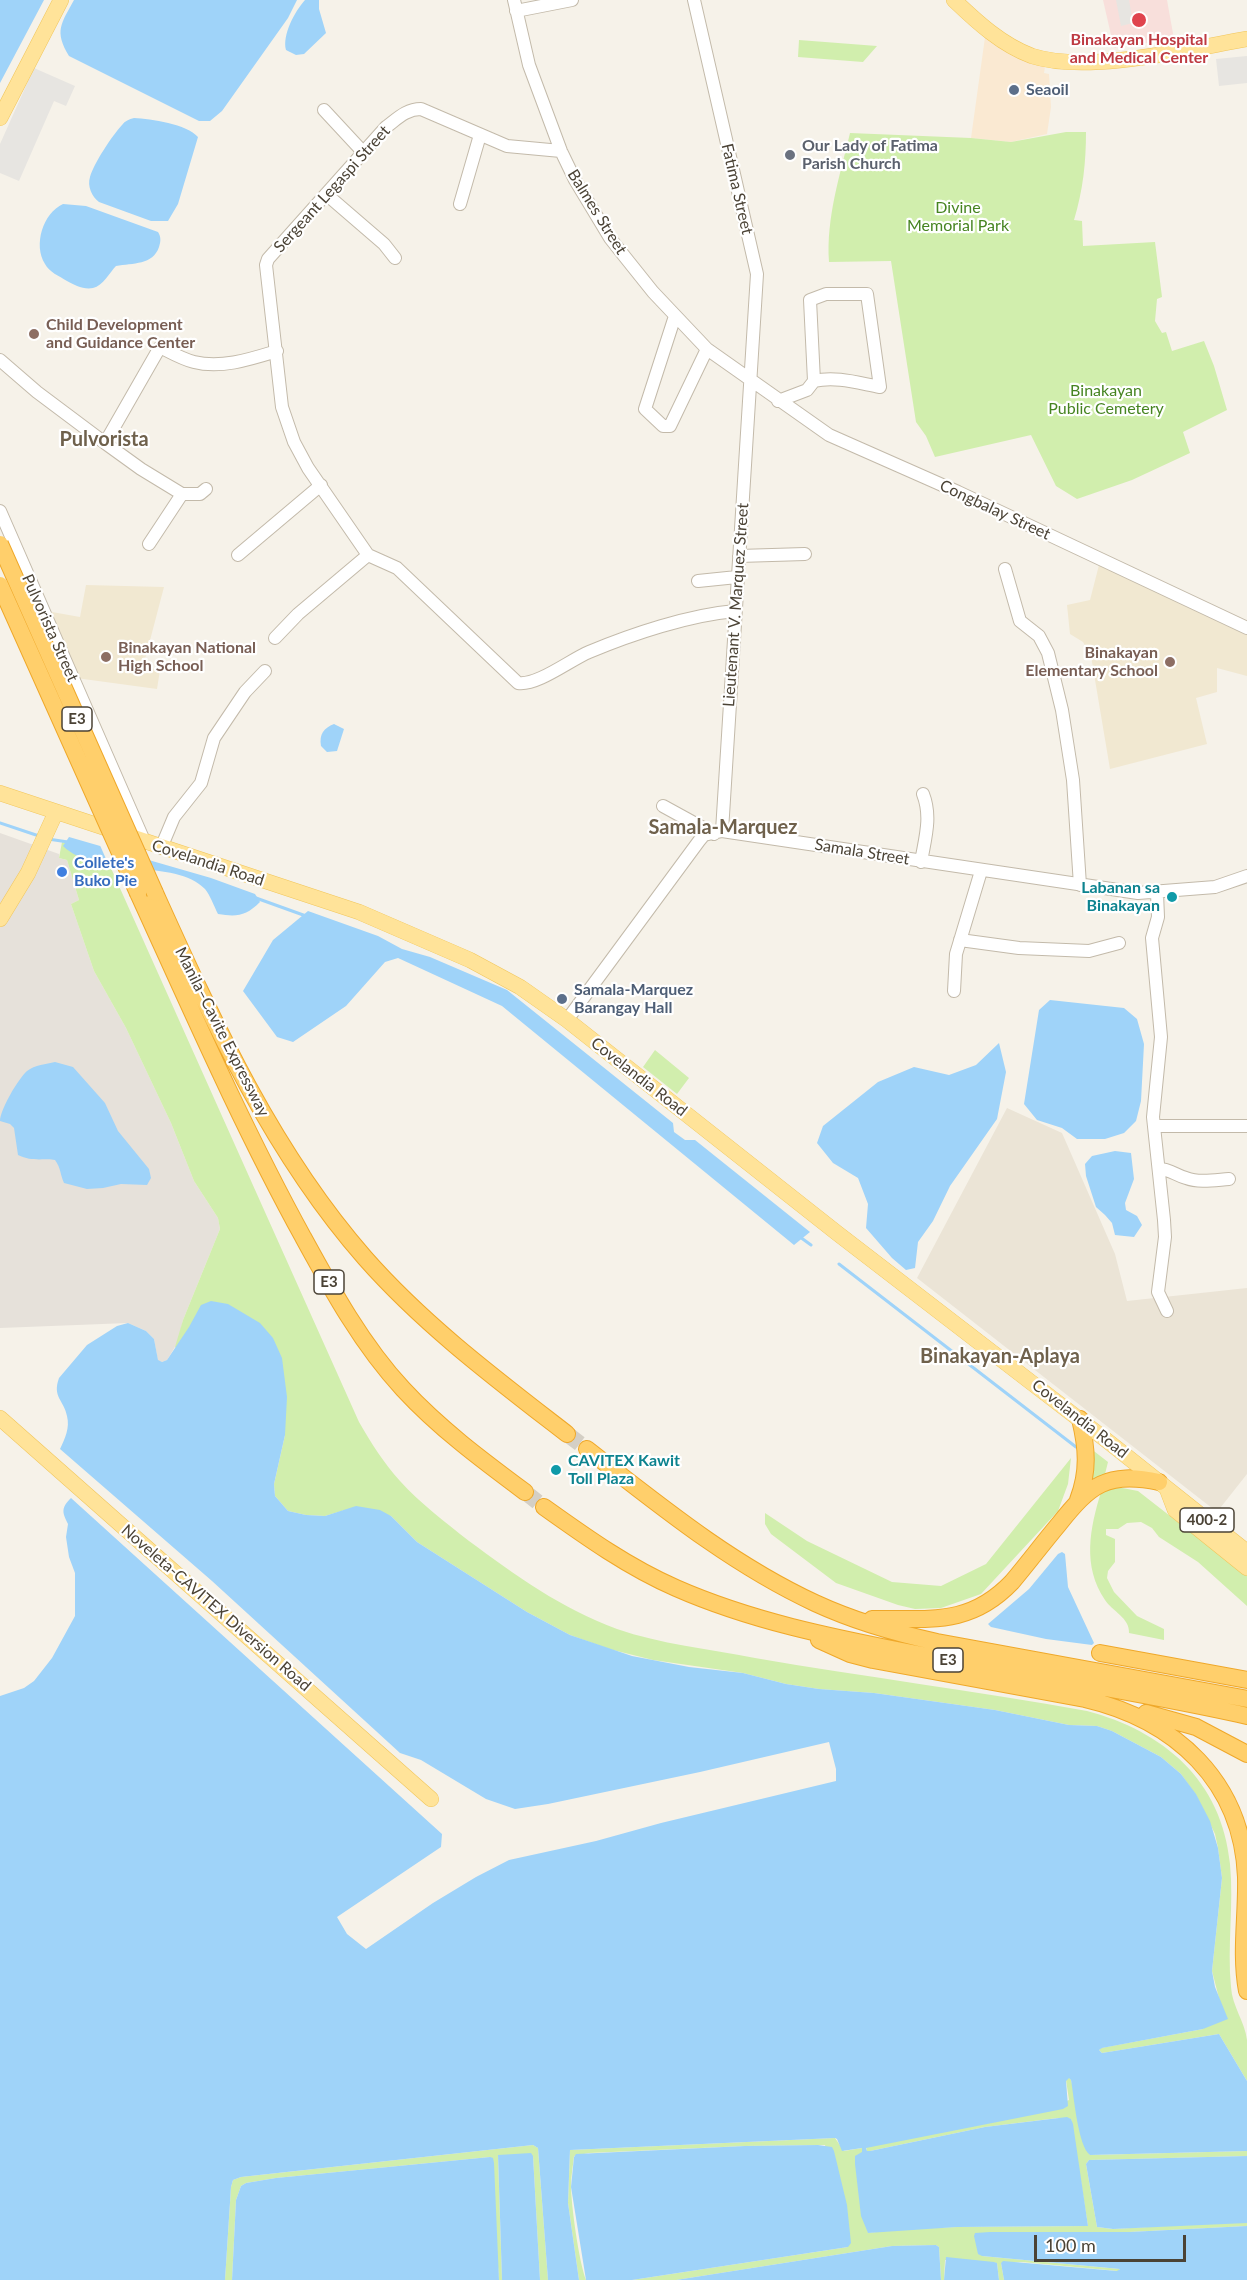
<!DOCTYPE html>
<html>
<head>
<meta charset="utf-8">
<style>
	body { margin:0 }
	#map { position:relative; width:1247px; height:2280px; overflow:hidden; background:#f6f2e9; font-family:Lato,sans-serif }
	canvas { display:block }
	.scale { position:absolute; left:1034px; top:2235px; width:152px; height:27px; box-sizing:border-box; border:3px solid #4b4336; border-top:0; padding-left:8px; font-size:18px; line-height:21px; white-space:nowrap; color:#4b4336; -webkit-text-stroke:4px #fff; paint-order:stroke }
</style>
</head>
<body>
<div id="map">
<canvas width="1247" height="2280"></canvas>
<div class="scale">100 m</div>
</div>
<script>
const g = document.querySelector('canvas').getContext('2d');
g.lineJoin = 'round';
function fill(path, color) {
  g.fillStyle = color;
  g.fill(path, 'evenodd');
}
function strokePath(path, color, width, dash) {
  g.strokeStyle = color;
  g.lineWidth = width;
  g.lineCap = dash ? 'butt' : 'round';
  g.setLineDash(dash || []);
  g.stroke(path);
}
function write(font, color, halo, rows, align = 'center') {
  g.font = font + ' Lato,sans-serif';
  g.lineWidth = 4.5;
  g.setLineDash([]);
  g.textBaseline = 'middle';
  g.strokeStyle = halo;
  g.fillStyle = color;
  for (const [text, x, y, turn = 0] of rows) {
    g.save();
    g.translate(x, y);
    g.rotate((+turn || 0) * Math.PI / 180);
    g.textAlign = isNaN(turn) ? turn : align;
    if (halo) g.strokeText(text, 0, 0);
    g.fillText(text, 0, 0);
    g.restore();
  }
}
fill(new Path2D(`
	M1007 1108 1062 1133 1115 1254 1127 1301 1247 1288V1474L1217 1512 917 1278Z`), '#ebe4d6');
fill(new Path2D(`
	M986 30 1046 61 1044 73 1049 74 1051 107 1047 134 1011 142 971 138Z`), '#fae9d2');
fill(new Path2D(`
	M0 833 59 854V858L67 860 79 900 71 904 94 971 126 1028 171 1123 194 1181 218 1218 220 1229 183 1320 178 1342 167 1360 162 1362 158 1361 154 1339 146 1331 128 1323 0 1328Z`), '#e6e1da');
fill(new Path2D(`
	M1099 565 1247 631V676L1217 668V692L1196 698 1207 744 1110 769 1091 656 1083 642 1070 634 1067 605 1090 600Z
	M86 585 164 587 143 667 160 670 157 689 76 678 50 620 52 612 80 617Z`), '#f1e8d1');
fill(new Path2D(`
	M1103 0H1167L1174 39 1114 48Z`), '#f8dfdb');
fill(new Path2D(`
	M799 40 877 46 863 62 798 57Z
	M1066 132H1086C1086 163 1083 190 1074 220L1082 221 1083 246 1155 242 1162 297 1157 299 1155 321 1162 333 1166 332 1172 351 1204 341 1214 366 1227 410 1183 432 1190 453 1132 480 1077 499 1056 486 1031 435 935 457 926 436 916 422 891 261 829 262C826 218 840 175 850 133L971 138 1011 142Z
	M62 842 106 857 359 1422C371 1443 384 1463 400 1481 421 1504 445 1522 469 1541 515 1575 562 1609 617 1629 660 1644 709 1649 755 1658 865 1677 977 1691 1087 1711 1163 1731 1222 1780 1230 1864 1234 1905 1227 1946 1231 1987 1232 2006 1245 2022 1247 2040 1247 2053 1247 2068 1247 2081L1219 2034 1102 2053 1099 2050 1101 2048 1203 2029 1220 2002 1212 1971 1222 1878 1218 1848 1215 1834 1196 1795 1181 1774 1161 1757 1112 1731 1097 1726 1069 1725 995 1710 874 1693 819 1689 786 1684 743 1673 653 1660 609 1649 570 1635 527 1612 417 1542 391 1516 345 1510 325 1516 306 1515 288 1511 275 1496 274 1484 285 1435 175 1347 183 1320 220 1229 218 1218 194 1181 171 1123 126 1028 94 971 71 904 79 900 67 860 59 858Z
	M655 1050 689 1078 677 1094 643 1067Z
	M1090 1448 1108 1462 1105 1474 1092 1481Z
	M1071 1458 1068 1484 1058 1511 981 1594 941 1608 915 1609 898 1605 836 1583 771 1534 765 1524V1513L807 1541 892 1582 941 1586 986 1564Z
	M1112 1486 1138 1491 1247 1576V1606L1198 1562 1159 1537 1152 1528 1141 1522 1127 1523 1118 1529H1106V1535L1115 1539V1562L1108 1571 1107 1578 1114 1592 1137 1616 1164 1629V1640L1129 1633C1130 1618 1112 1611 1105 1600 1082 1566 1090 1528 1101 1492Z
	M1069 2077 1071 2080 1090 2155 1247 2151V2156L1089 2160 1086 2164 1097 2227 1113 2229 1234 2222 1247 2223V2226L1129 2232H990L982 2256 1120 2269 1118 2271 1022 2262 1001 2263 1004 2280H999L997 2263 945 2260 944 2280H941L939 2247 936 2245 892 2246 676 2280H632L848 2247 825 2145 745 2146 589 2153 574 2156C573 2166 571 2176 571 2185 571 2205 579 2262 586 2280H579L568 2203 570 2150 835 2138 844 2151 862 2148 868 2233 901 2229 957 2227 1088 2226 1071 2119 1058 2118 985 2127 870 2151H867L866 2147 1034 2114 1069 2100 1066 2080Z
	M533 2145 538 2148 548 2280H540L533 2156H498L502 2280H499L490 2157 276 2178 246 2183 241 2186 236 2200 232 2280H225L231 2187 233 2180 241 2177Z`), '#d1eead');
fill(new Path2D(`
	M1116 0H1129L1133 23 1121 26Z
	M1247 56V83L1219 86 1216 59Z
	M34 68 75 86 66 106 54 101 19 181 0 173V144Z`), '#e7e5e1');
fill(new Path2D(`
	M0 0H44L0 83Z
	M74 0H297L288 18 222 111 210 121H199L69 56C54 31 61 24 74 0Z
	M305 0H319V9L326 33 304 54 296 55 286 50C282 35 295 11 305 0Z
	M134 118C151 119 187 124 198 137L178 204 168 221H151L99 202C92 197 87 186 90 177 94 163 112 136 122 125 125 121 129 119 134 118Z
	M63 204 86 206 158 232C161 237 161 241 159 247 153 265 133 263 116 266 110 272 103 286 93 288 84 290 74 285 67 281 59 276 49 272 45 264 33 245 43 213 63 204Z
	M334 724 344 729 337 751 327 752 321 746C319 734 324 728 334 724Z
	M69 837 211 878 255 894 260 902C246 916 237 917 218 914 214 906 210 895 205 889 175 858 97 879 63 846Z
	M308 911 378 936 402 949 430 957 507 990 673 1123 674 1132 685 1140H695L810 1232 794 1245 502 1006 398 958 385 962 346 1006 293 1042 277 1037 243 991 273 940Z
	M1050 1000 1124 1008 1137 1019 1144 1044 1141 1101 1136 1121 1124 1133 1105 1139H1077L1062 1128 1037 1120 1024 1104 1039 1010Z
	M999 1043 1006 1072 997 1119 950 1186 933 1221 918 1242 915 1268 906 1270 892 1258 866 1228 868 1204 858 1178 833 1163 817 1143 823 1126 878 1082 914 1067 949 1075 976 1065Z
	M55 1062 73 1067 105 1103 118 1131 149 1169 151 1178 147 1185 121 1184 103 1188 87 1189 64 1183C60 1174 61 1168 55 1160 42 1158 32 1162 18 1155L14 1128 10 1124 0 1121C0 1110 18 1079 27 1071 35 1065 46 1064 55 1062Z
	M1115 1151 1131 1153 1134 1179 1125 1203 1126 1210 1137 1216 1142 1225 1134 1237 1115 1235 1112 1223 1105 1215 1096 1207 1086 1176 1085 1164 1092 1156Z
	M211 1301 228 1304 260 1323 273 1338 282 1358 287 1397 285 1435 274 1484 275 1496 288 1511 306 1515 325 1516 356 1506 380 1510 391 1516 417 1542 527 1612 570 1635 632 1656 689 1667 743 1673 786 1684 819 1689 874 1693 995 1710 1069 1725 1097 1726 1112 1731 1161 1757 1181 1774 1196 1794 1210 1821 1218 1848 1222 1878 1212 1971 1215 1987 1228 2019 1203 2029 1102 2048 1099 2050 1102 2053 1219 2034 1247 2081V2151L1090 2155C1078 2146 1074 2097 1071 2080L1069 2078 1066 2081 1068 2106 1063 2109 866 2148 867 2151H870L985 2127 1067 2117 1071 2119 1073 2124 1088 2226 957 2227 868 2233 861 2216 855 2164V2156L862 2152V2148L842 2151 837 2139 835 2138 570 2150 568 2203 579 2280H548L538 2148 533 2145 241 2177 233 2180 231 2187 225 2280H0V1696L24 1688 34 1681 52 1658 75 1616V1573L69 1557 66 1537 68 1524C62 1512 61 1508 71 1498L442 1834 441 1847 337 1917 347 1934 366 1949 433 1903 476 1877 509 1860 596 1841 661 1823 836 1781V1769L829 1742 700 1772 548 1804 515 1809 486 1799 421 1760 400 1753 212 1581 60 1449C65 1438 70 1428 67 1416 64 1400 52 1397 59 1378L87 1345 117 1326 128 1323 146 1331 154 1339 158 1360 162 1362 167 1360 189 1327 201 1305Z
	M1062 1552 1065 1554 1068 1587 1094 1643 1092 1645 1046 1639 991 1627 988 1624 1029 1589 1058 1554Z
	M818 2145 832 2147 834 2151 847 2205 851 2243 848 2247 632 2280H586L571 2187 574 2157 576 2154 745 2146Z
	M531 2153 533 2156 540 2280H502L498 2155Z
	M1247 2156V2223L1113 2229 1097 2227 1086 2164 1089 2160Z
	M490 2157 493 2158 494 2163 499 2280H232L236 2200 241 2186 246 2183 276 2178Z
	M1247 2226V2280H1004L1001 2263 1003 2261 1117 2271 1120 2269 982 2256 978 2254 974 2236 975 2233 990 2232H1129Z
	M936 2245 939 2247 941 2280H676L892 2246Z
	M946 2257 994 2262 997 2263 999 2280H944Z`), '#9fd3f9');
fill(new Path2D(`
	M99 843 147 857 155 875 110 868Z`), '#f6f2e9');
strokePath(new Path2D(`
	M0 823 39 836
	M48 839 68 842
	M256 898 306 916
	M800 1237 811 1245
	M839 1264 1076 1447`), '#9fd3f9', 3);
strokePath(new Path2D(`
	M567 1434 587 1449
	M525 1492 544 1507`), '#d4cfc5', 16, [16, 8]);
const minor = new Path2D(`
	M514 0 529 65 561 151 575 180 610 238 625 257 653 292 707 349 829 435 958 492 1247 628
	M694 0 757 274 722 831
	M516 11 572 0
	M324 110 363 152
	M561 151 507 146 421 109C406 109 397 119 386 127L268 259 266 265 282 407 294 442 308 468 368 555 397 568 518 683C537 686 570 660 589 652 632 634 689 615 735 611
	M326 194 384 244 395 258
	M460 204 480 135
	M675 316 645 409 663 426H670L707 349
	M0 360 37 392 105 443 160 347C170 352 182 359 194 362 221 369 251 359 277 351
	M778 401 807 390 814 381C836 376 858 383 880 387L867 294H826L810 300 814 381
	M105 443 141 469 182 494H200L206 489
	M0 511 145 843
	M149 544 182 494
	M238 555 321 485
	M739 556 805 554
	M1005 569 1020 621 1039 636 1048 653 1062 710 1073 780 1080 885
	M698 581 737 577
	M275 638 298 614 368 555
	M663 806 714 834
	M161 848 174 817 201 783 214 738 245 692 265 671
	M921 862C925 838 932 817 923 794
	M1157 893 1158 917 1152 938 1161 1037 1153 1117 1164 1220 1165 1237 1158 1292 1167 1311
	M960 940 1019 948 1089 951 1119 943
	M954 991 956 954 981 871
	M567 1020 699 841 704 835 722 831 1138 893 1215 887 1247 876
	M1154 1126H1247
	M1159 1169C1170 1169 1175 1175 1186 1178 1199 1183 1215 1180 1229 1179`);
const major = new Path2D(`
	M954 0C977 22 1002 45 1032 56 1088 74 1189 49 1247 39
	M0 118 61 0
	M0 793 359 912 470 960 520 987 567 1020 837 1233 1110 1443 1247 1552
	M0 919 28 873 56 812
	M0 1418 431 1799
	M1167 1489 1175 1510 1247 1568`);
const highway = new Path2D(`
	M138 893C191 1009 242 1126 303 1237 332 1290 362 1345 403 1389 439 1428 482 1460 525 1492
	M155 893C213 1021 271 1151 365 1258 424 1325 496 1379 567 1434
	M587 1449C659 1505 731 1564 815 1603 854 1621 895 1633 937 1642L1247 1699
	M1078 1500C1089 1471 1087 1448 1080 1419
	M544 1507C586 1537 628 1567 676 1588 751 1621 831 1637 912 1653 1023 1675 1136 1691 1247 1716
	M872 1619C928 1618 969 1627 1012 1582 1028 1563 1043 1543 1059 1524 1090 1485 1107 1471 1159 1482
	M819 1640 850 1654 873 1660 1085 1699C1175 1720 1242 1781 1246 1877 1247 1916 1240 1952 1247 1991
	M1100 1653 1247 1680
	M1146 1713 1196 1727 1247 1754`);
strokePath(minor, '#c3baaa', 14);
strokePath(major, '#f1c65b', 16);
strokePath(highway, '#efa82a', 18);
strokePath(minor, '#fff', 12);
strokePath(major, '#ffe399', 15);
strokePath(highway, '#ffcf6b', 16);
const highwayBridge = new Path2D(`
	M0 544 155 893
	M0 585 138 893`);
strokePath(highwayBridge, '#efa82a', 18, []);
strokePath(highwayBridge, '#ffcf6b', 16);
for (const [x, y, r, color] of [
	[1139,20,8,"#e0444e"],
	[1014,90,6,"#5c6f8a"],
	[790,155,6,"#6b7280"],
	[34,334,6,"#8d6e63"],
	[106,657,6,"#8d6e63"],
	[1170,662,6,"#8d6e63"],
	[62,872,6,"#3f7fe0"],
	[1172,897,6,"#0f9aa8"],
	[562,999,6,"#5c6f8a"],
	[556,1470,6,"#0f9aa8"]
]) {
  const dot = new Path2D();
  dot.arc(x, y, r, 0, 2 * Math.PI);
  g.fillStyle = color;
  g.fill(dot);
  strokePath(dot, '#fff', 2);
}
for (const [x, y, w] of [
	[77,719,30],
	[329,1282,30],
	[1207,1520,54],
	[948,1660,30]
]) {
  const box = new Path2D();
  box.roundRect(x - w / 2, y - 12, w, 24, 4.5);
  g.fillStyle = '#fff';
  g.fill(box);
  strokePath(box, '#4b4336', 1.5);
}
write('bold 15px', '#4b4336', null, [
	["E3",77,719],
	["E3",329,1282],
	["400-2",1207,1520],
	["E3",948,1660]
]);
write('bold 16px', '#be3a42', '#fff', [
	["Binakayan Hospital",1139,40],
	["and Medical Center",1139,58]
]);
write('bold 16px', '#4e5e75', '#fff', [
	["Seaoil",1026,90],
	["Samala-Marquez",574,990],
	["Barangay Hall",574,1008]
], 'left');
write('bold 16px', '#5b616d', '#fff', [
	["Our Lady of Fatima",802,146],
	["Parish Church",802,164]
], 'left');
write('16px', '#4b4336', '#fff', [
	["Sergeant Legaspi Street",332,189,-48],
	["Fatima Street",737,189,77],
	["Balmes Street",597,212,58],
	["Congbalay Street",995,510,25],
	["Lieutenant V. Marquez Street",736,605,-86],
	["Pulvorista Street",50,628,66],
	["Samala Street",862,852,9],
	["Covelandia Road",208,863,18],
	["Manila–Cavite Expressway",222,1032,63],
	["Covelandia Road",639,1077,38],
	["Covelandia Road",1080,1419,38],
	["Noveleta-CAVITEX Diversion Road",216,1608,41]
]);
write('16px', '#468421', '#fff', [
	["Divine",958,208],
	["Memorial Park",958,226],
	["Binakayan",1106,391],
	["Public Cemetery",1106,409]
]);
write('bold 16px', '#785e54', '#fff', [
	["Child Development",46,325],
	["and Guidance Center",46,343],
	["Binakayan National",118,648],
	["High School",118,666],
	["Binakayan",1158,653,"right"],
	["Elementary School",1158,671,"right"]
], 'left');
write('bold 16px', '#366cbe', '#fff', [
	["Collete's",74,863],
	["Buko Pie",74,881]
], 'left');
write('bold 16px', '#0d838f', '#fff', [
	["Labanan sa",1160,888],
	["Binakayan",1160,906],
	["CAVITEX Kawit",568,1461,"left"],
	["Toll Plaza",568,1479,"left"]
], 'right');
write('bold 20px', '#6f614c', '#fff', [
	["Pulvorista",104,440],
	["Samala-Marquez",723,828],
	["Binakayan-Aplaya",1000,1357]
]);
</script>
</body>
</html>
